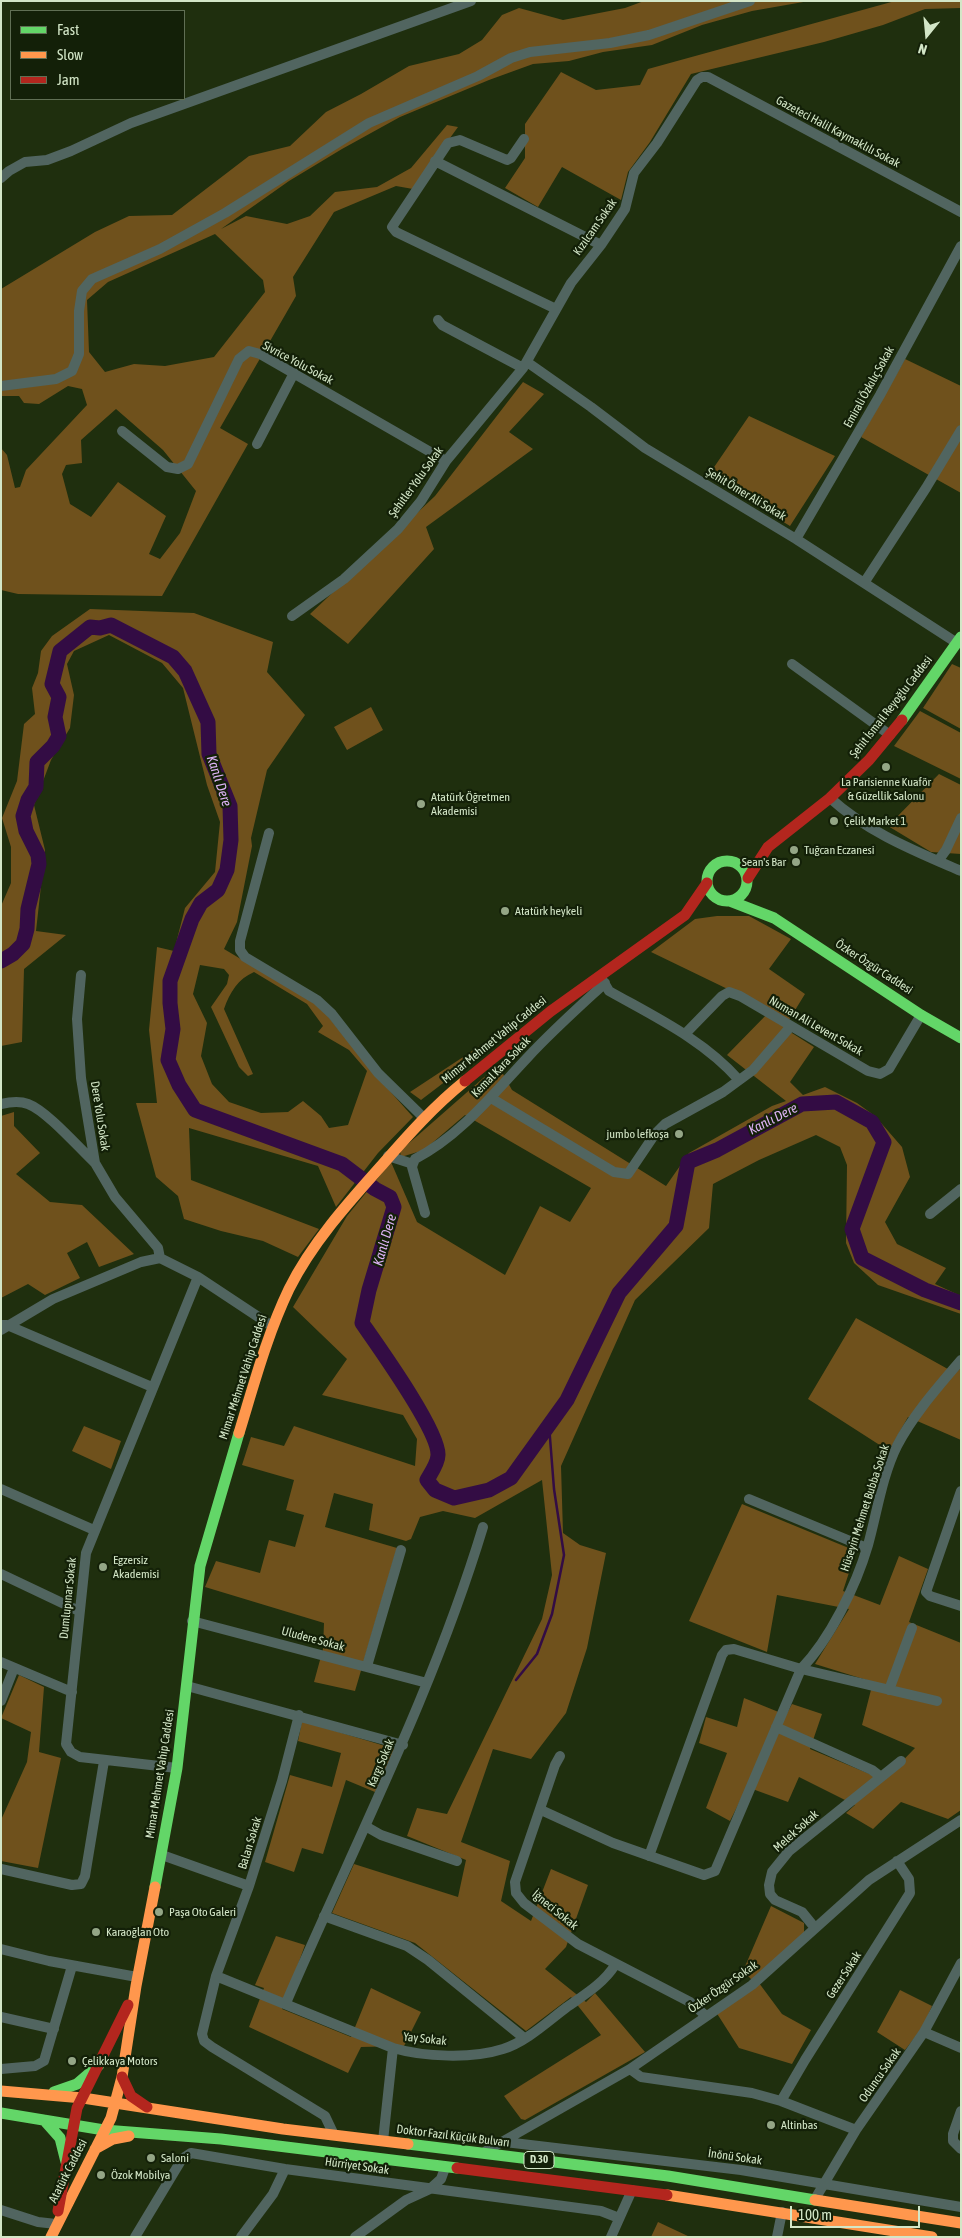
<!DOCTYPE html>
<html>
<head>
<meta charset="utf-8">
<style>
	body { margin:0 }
	#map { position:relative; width:962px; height:2238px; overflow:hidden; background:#1f2f0e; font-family:"Asap Condensed",sans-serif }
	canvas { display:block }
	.frame { position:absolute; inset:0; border:2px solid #d3e6c7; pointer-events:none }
	.legend { position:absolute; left:10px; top:10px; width:175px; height:90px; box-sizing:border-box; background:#132008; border:1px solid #606f54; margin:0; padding:6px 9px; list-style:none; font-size:15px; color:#d3e6c7 }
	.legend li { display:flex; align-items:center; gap:10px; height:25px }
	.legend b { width:25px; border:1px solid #606f54 }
	.north { position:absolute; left:902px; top:10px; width:50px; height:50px; -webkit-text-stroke:4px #132008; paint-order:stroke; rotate:197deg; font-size:14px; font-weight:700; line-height:20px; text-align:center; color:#d3e6c7 }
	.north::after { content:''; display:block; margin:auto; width:18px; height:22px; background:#d3e6c7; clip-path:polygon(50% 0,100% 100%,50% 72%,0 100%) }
	.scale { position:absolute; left:790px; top:2206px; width:130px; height:22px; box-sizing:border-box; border:2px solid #d3e6c7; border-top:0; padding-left:6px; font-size:15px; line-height:18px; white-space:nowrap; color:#d3e6c7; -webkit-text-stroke:4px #132008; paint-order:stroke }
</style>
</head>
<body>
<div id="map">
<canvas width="962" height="2238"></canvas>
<div class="frame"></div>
<ul class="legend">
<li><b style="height:6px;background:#63d668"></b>Fast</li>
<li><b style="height:6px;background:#ff974d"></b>Slow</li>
<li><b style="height:6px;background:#b3261e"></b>Jam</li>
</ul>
<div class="north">N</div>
<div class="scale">100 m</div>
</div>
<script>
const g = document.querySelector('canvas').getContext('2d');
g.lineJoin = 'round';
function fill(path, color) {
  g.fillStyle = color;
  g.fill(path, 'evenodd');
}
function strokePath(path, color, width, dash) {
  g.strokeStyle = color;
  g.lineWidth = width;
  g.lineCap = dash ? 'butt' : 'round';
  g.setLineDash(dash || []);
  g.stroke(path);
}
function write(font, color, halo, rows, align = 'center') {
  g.font = font + ' "Asap Condensed",sans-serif';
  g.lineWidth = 4.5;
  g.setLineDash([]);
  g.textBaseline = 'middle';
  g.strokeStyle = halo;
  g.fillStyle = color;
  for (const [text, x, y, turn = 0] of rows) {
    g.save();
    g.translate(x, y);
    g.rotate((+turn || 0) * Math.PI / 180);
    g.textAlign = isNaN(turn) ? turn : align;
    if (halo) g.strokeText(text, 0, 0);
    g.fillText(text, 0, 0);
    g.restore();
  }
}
fill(new Path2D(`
	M644 1H809L752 11 702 25 652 45 603 52 569 61 533 64 489 80 400 117 342 149 289 181 221 229 246 216 287 224 310 216 335 192 377 187 411 168 447 125 458 127 413 189 396 186 334 212 293 277 296 296 220 428 248 444 162 596 18 594 1 590V448L7 455 15 488 20 487 26 470 87 405 82 389 68 386 39 404 24 403 19 396H1V289L95 232 129 216 172 215 249 156 290 146 326 112 361 94 409 66 459 54 482 40 502 15 519 8 563 20 625 8ZM215 234 263 280 265 292 214 357 165 366 134 364 105 372 89 352 87 300 108 282ZM116 409 163 450 196 491 180 533 160 559 149 554 166 516 118 482 91 517 70 504 62 474 66 465 82 463 81 440Z
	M895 1H961V8L925 9 883 25 824 42 691 74 650 142 628 172 621 200 562 167 538 207 505 188 525 158V124L561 72 596 90 640 85 648 69Z
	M905 359 961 386V493L861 437Z
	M523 382 544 394 509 432 533 449 426 527 434 549 348 644 310 614 435 496Z
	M749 416 835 456 790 526 708 476Z
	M90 609 194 613 273 642 267 672 305 715 267 770 251 838 252 846 237 922 224 949 313 1002 327 1015 372 1071 413 1117 378 1153 336 1207 318 1166 189 1128 191 1180 319 1229 298 1257 263 1241 221 1231 184 1219 178 1196 156 1177 136 1103H157L149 1030 157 947 174 951 185 908 215 872 220 822 207 785 183 688 162 663 109 635 74 651 67 664 74 695 70 728 51 760 34 805 45 850 36 931 66 935 24 969 22 1042 1 1046V906L11 883V847L2 818 17 781 24 724 35 714 32 688 38 673 41 651 52 636ZM200 965 224 969 229 975 227 984 211 1007 239 1067 248 1076 253 1074 224 1009C230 992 238 979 254 972L307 1004 323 1026 318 1032 349 1050 367 1071 348 1125 329 1128 321 1116 303 1101 288 1112 261 1113 229 1102 212 1084 201 1056 207 1023 193 994Z
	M952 664 961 668V729L923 708Z
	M371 707 383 730 347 750 334 727Z
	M920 711 961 733V779L894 746Z
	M939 774 961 785V854L931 852 888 826Z
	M717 916H749L791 939 769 969 805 994 784 1028 814 1047 790 1082 803 1095 825 1087 857 1103 875 1116 902 1147 910 1177 885 1222 897 1244 946 1268 935 1284 961 1296V1314L878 1285 854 1263 846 1243 847 1165 840 1147 816 1135 759 1160 713 1184 709 1228 635 1300 561 1466 563 1533 580 1545 606 1553 587 1648 566 1713 531 1759 493 1749 461 1842 510 1861 501 1901 531 1921 551 1869 588 1885 566 1947 545 1969 586 2002 595 1993 645 2052 525 2120 521 2119 504 2096 601 2035 571 1997 526 2031 415 1943 332 1913 354 1864 458 1897 466 1860 407 1836 417 1808 447 1814 542 1619 552 1575 542 1480 475 1518 443 1511 420 1517 411 1539 406 1541 369 1530 373 1504 334 1493 325 1527 397 1548 355 1691 314 1682 323 1649 324 1623 205 1587 216 1561 260 1573 269 1540 295 1547 304 1515 286 1510 294 1480 242 1465 251 1437 284 1446 294 1426 415 1466 417 1439 403 1415 322 1395 347 1359 293 1307 347 1216 391 1162 417 1222 505 1275 540 1206 570 1222 591 1188 465 1115 424 1150 401 1157 400 1151 498 1065 512 1090 666 1186 689 1153 772 1106 786 1101 727 1055 771 1010 651 952 695 919Z
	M495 1036 497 1042 421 1100 410 1092Z
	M14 1112V1126L40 1153 16 1174 50 1202 82 1205 134 1254 99 1267 87 1242 67 1253 80 1278 45 1295 28 1284 1 1298V1116Z
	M856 1318 955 1373 961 1368V1440L908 1417 889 1451 808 1399Z
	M84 1426 121 1441 111 1469 72 1451Z
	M742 1504 856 1551 843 1591 880 1605 899 1556 928 1569 909 1622 961 1643V1810L948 1819 901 1802 873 1829 846 1813 855 1805 799 1777 788 1802 747 1787 730 1821 706 1808 727 1753 699 1743 706 1717 737 1727 744 1698 786 1715 792 1704 822 1714 810 1749 884 1780 915 1748 862 1725 873 1682 815 1664 849 1609 777 1595 767 1652 689 1621Z
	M19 1675 44 1687 39 1752 61 1758 38 1868 1 1861V1820L27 1762 31 1732 1 1718Z
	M302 1721 395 1749 375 1792 346 1780 323 1854 302 1848 294 1872 265 1862 290 1775 332 1787 341 1753 298 1741Z
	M771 1906 804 1923V1934L752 1980 743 1971Z
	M276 1936 305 1945 282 2009 351 2037 371 1988 421 2012 404 2046 361 2047 348 2073 249 2027 264 1988 255 1985Z
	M759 1983 782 2014 811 2030 792 2064 739 2048 716 2012Z
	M900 1990 932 2006 923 2027 905 2050 877 2032Z
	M658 2222 690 2237H651Z`), '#6f511c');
strokePath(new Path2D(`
	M516 1680 537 1654 552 1614 564 1555 554 1489 549 1425`), '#330c44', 2.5);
strokePath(new Path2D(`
	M1 961 13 954 23 944 27 929 28 909 39 864 38 855 26 831 23 816 28 800 36 787 37 762 53 746 59 736 55 717 59 697 52 684 60 651 90 627 100 628 111 625 173 657 185 671 208 722 209 754 230 806 231 840 227 870 218 890 201 903 192 919 170 981V1003L173 1029 168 1060 179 1085 195 1110 342 1164 375 1189 390 1197 394 1207 369 1290 362 1323C378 1346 439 1431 438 1455 438 1463 431 1473 427 1480L435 1490 454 1498 489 1490 511 1478 567 1400 619 1293 676 1226 688 1162 717 1150 802 1104 836 1102 872 1122 884 1142 852 1229 862 1258 925 1290 961 1303`), '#330c44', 15);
strokePath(new Path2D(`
	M524 139 511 158 507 160 460 140 448 143 392 227 396 232 556 309
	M435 161 601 245
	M1 178 9 171 25 162 47 160 71 151 131 123 471 1
	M438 320 442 325 523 368
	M527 362 591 407 645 448 796 539 957 643
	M1 386 56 379 72 371 79 354V311L82 291 92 279 160 249 225 213 369 123 478 76 511 58 530 52 610 43 649 35 750 1
	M122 431 167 467 178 469 188 464 239 359 249 351 260 354 446 461
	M257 444 294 373
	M796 539 880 395 961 246
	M864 583 926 488 961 430
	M292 616 344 579 398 529 421 501 446 461 523 368 571 283 601 245 625 209 634 173 657 143 697 80 702 77H708L961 212
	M792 664 890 735
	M830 798C867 832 915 851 961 871
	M269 833 240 941V950L245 957 317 1000 332 1014 378 1073 424 1118
	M938 861 946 850 961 818
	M81 975 77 1019 81 1078 95 1163 115 1197 158 1248 160 1258
	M602 979 609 991C655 1017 704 1040 739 1080
	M685 1034 722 996 729 992 740 996 868 1071 880 1074 889 1069 921 1015
	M491 1098 614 1172 628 1174 655 1134 665 1124 723 1092 753 1070 791 1026
	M1 1104C10 1102 20 1101 28 1104 47 1111 79 1148 95 1163
	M388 1156 413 1164
	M413 1164 415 1159C460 1136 494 1093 528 1057 552 1031 579 1007 605 983
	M413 1164 412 1167 425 1213
	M930 1214 961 1189
	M160 1258 198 1277 272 1326
	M2 1325H7L152 1387
	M1 1330 53 1299 141 1262 160 1258
	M1 1489 94 1530
	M961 1491 926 1592 930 1596 961 1606
	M749 1499 867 1548
	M1 1574 79 1611
	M192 1621 427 1683
	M1 1662 72 1692
	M367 1666 401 1550
	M187 1686 403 1745
	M889 1690 912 1628
	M1 1701 14 1668
	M299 1715 282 1781 249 1886 216 1976 202 2034 204 2041 212 2047 325 2116 334 2135
	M776 1727 872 1770 881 1777
	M560 1756 555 1765 515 1882 516 1893 524 1903 578 1944 690 2002 705 2015
	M177 1768 80 1757 71 1752 66 1744 86 1553 198 1277
	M541 1810 613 1843 704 1875 715 1871 801 1669C830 1639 856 1586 868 1545 877 1513 882 1476 897 1446 913 1415 938 1387 961 1360
	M367 1827 381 1835 457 1861
	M162 1855 249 1886
	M649 1856 722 1655 726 1650 734 1649 801 1669 937 1701
	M1 1869 72 1885 81 1884 85 1876 104 1761
	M324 1916 407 1946 428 1960 524 2038
	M815 1928 802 1912 775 1900 770 1894 769 1885 772 1872 789 1851 901 1761
	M1 1949 49 1961 137 1977
	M216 1976 393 2048C424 2057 472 2059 503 2049 526 2042 547 2022 567 2007 584 1995 604 1983 615 1965
	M286 2003C354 1845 433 1692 483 1527
	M1 2017 54 2029
	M924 2032 961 2048
	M1 2069 35 2066 44 2061 72 1966
	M630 2069 641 2077 752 2093 781 2101 856 2130
	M781 2101 805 2060 910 1893 909 1879 897 1861
	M961 2111 953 2134V2141L961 2149
	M383 2141 393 2048
	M505 2142 741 2170 961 2207
	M486 2151 630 2069 752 1985 869 1880 961 1820
	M815 2199 856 2130 924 2032 961 1963
	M1 2210 38 2222 56 2224
	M135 2237 182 2159 191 2153 285 2169 601 2211 619 2218
	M241 2237 273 2194 285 2169
	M355 2237 406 2200 430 2189 441 2179 445 2168
	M611 2237 632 2190
	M777 2237 782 2212`), '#516560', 10);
strokePath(new Path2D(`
	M902 720 961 637
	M707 881a20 20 0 1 1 40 0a20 20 0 1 1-40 0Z
	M730 901 774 918 921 1015 961 1038
	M155 1887 177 1768 200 1566 239 1433
	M54 2092 77 2084 99 2065
	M1 2113 104 2130 221 2139 457 2168
	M44 2120 60 2138 66 2162
	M408 2144 668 2176 815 2200`), '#63d668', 11);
strokePath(new Path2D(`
	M239 1433C254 1384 267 1335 289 1289 312 1243 348 1203 382 1165 408 1135 434 1106 465 1081
	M1 2091 83 2098 283 2129 408 2144
	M95 2149 113 2139 129 2136
	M667 2195 932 2237
	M815 2200 961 2223
	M51 2237 111 2118 122 2077 136 1986 155 1887`), '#ff974d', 11);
strokePath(new Path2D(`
	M748 878 768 847 830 798 869 760 902 720
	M465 1081 551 1011 685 915 707 883
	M122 2077 131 2096 147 2107
	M457 2168 667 2195
	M58 2211 77 2108 128 2005`), '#b3261e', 11);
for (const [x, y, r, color] of [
	[886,767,5,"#94a686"],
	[421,804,5,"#94a686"],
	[834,821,5,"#94a686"],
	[794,850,5,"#94a686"],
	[796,862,5,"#94a686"],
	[505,911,5,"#94a686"],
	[679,1134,5,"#94a686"],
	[103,1567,5,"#94a686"],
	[159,1912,5,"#94a686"],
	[96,1932,5,"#94a686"],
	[72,2061,5,"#94a686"],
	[771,2125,5,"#94a686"],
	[151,2158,5,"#94a686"],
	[101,2175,5,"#94a686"]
]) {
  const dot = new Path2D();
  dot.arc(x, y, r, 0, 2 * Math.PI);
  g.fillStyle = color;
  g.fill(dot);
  strokePath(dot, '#132008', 2);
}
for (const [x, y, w] of [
	[539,2160,30]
]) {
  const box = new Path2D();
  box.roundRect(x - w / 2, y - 8.5, w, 17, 4);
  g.fillStyle = '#132008';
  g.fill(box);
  strokePath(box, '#d3e6c7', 1);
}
write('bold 11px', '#d3e6c7', null, [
	["D.30",539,2160]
]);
write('12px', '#d3e6c7', '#132008', [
	["Gazeteci Halil Kaymaklılı Sokak",838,132,28],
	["Kızılcam Sokak",595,227,-55],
	["Sivrice Yolu Sokak",298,363,28],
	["Emirali Özkılıç Sokak",869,387,-61],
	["Şehitler Yolu Sokak",416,482,-54],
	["Şehit Ömer Ali Sokak",746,494,31],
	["Şehit İsmail Reyoğlu Caddesi",891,707,-52],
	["Özker Özgür Caddesi",874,967,33],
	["Numan Ali Levent Sokak",816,1026,30],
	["Mimar Mehmet Vahip Caddesi",494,1040,-39],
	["Kemal Kara Sokak",501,1067,-46],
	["Dere Yolu Sokak",100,1116,81],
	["Mimar Mehmet Vahip Caddesi",243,1377,-72],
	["Hüseyin Mehmet Bubba Sokak",865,1508,-72],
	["Dumlupınar Sokak",68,1598,-84],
	["Uludere Sokak",313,1639,15],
	["Kargı Sokak",381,1763,-67],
	["Mimar Mehmet Vahip Caddesi",160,1774,-81],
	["Melek Sokak",796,1831,-42],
	["Balan Sokak",250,1843,-73],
	["İğneci Sokak",555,1910,39],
	["Gezer Sokak",844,1975,-57],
	["Özker Özgür Sokak",723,1987,-35],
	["Yay Sokak",425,2039,6],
	["Oduncu Sokak",880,2075,-55],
	["Doktor Fazıl Küçük Bulvarı",453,2136,7],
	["İnönü Sokak",735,2157,8],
	["Hürriyet Sokak",357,2166,8],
	["Atatürk Caddesi",68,2171,-63]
]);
write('12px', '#d3e6c7', '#132008', [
	["La Parisienne Kuaför",886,782,"center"],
	["& Güzellik Salonu",886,796,"center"],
	["Atatürk Öğretmen",431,797],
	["Akademisi",431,811],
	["Çelik Market 1",844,821],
	["Tuğcan Eczanesi",804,850],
	["Sean's Bar",786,862,"right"],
	["Atatürk heykeli",515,911],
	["jumbo lefkoşa",669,1134,"right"],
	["Egzersiz",113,1560],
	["Akademisi",113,1574],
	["Paşa Oto Galeri",169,1912],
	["Karaoğlan Oto",106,1932],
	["Çelikkaya Motors",82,2061],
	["Altinbas",781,2125],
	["Saloni",161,2158],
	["Özok Mobilya",111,2175]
], 'left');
write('italic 14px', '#deb3f6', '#132008', [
	["Kanlı Dere",219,781,72],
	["Kanlı Dere",773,1119,-27],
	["Kanlı Dere",385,1240,-74]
]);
</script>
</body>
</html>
